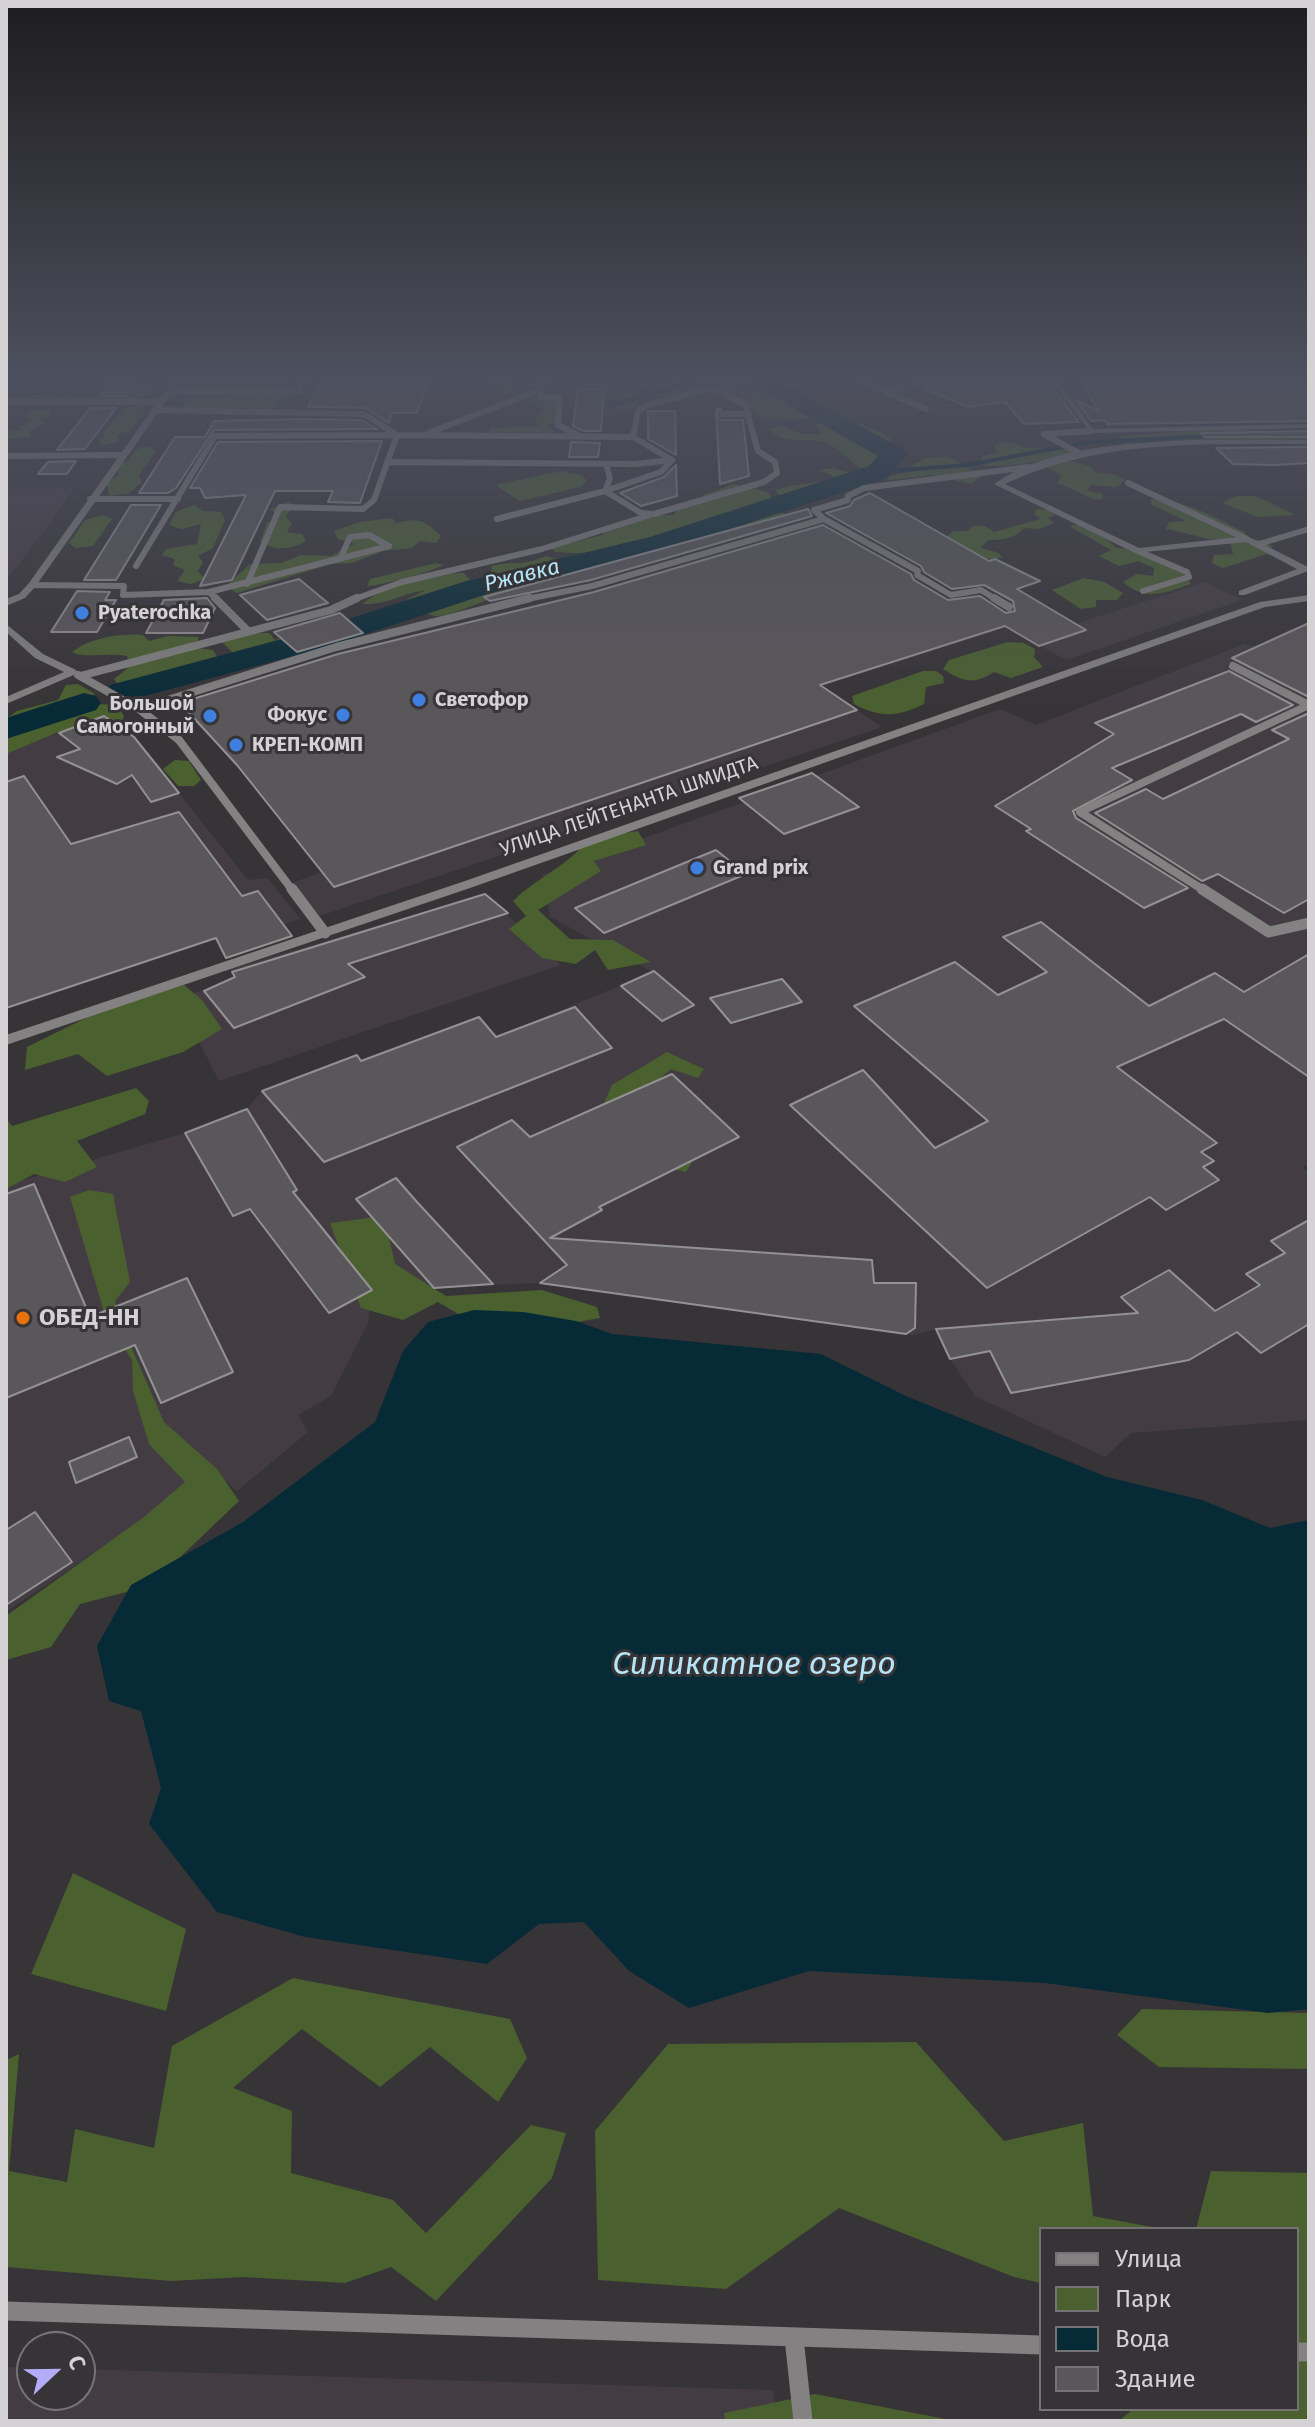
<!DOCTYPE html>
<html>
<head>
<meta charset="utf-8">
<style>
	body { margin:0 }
	#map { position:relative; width:1315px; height:2427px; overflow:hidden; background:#373437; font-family:"Fira Sans",sans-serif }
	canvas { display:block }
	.frame { position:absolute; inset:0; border:8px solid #d4d2d4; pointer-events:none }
	.legend { position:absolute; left:1039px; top:2227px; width:260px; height:184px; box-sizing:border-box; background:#373437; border:2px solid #767376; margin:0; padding:10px 14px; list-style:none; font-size:24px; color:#d4d2d4 }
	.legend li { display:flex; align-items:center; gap:16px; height:40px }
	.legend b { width:40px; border:2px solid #767376 }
	.north { position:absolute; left:16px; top:2331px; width:80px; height:80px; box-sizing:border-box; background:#373437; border:2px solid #767376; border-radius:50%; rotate:68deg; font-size:22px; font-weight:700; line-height:32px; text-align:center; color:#d4d2d4 }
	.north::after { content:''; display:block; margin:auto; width:28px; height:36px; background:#b4acf9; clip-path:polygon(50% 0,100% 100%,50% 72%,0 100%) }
</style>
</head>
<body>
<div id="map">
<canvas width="1315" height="2427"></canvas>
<div class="frame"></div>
<ul class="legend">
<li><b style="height:10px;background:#838181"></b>Улица</li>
<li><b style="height:22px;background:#4a602f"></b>Парк</li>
<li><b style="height:22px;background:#062a36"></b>Вода</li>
<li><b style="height:22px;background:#5a575a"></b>Здание</li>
</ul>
<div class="north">С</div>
</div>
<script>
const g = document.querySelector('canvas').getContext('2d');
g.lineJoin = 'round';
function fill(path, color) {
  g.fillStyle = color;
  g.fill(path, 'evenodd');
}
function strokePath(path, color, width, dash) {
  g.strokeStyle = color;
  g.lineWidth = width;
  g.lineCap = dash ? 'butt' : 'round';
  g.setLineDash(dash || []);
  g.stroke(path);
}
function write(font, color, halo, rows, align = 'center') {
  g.font = font + ' "Fira Sans",sans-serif';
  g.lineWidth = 6;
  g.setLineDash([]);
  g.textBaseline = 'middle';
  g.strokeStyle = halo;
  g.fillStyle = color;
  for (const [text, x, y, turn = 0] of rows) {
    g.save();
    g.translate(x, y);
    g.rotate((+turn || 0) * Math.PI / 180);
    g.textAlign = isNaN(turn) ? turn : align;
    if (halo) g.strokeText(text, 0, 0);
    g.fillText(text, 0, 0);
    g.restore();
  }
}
fill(new Path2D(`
	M678 376H731L811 414 773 424Z
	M74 488 47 527 6 581V489Z
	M1205 582 1242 600 1066 660 1029 639Z
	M1309 623V1163L1303 1167 1309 1172V1420L1131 1433 1105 1457 975 1396 950 1359 936 1329 915 1335 540 1283 372 1290 368 1323 331 1396 298 1415 308 1432 237 1491 215 1471 6 1612V1185L185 1133 247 1109 262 1091 356 1055 362 1061 479 1017 496 1037 653 972 550 917 542 875 1000 709 1036 725 1244 644 1256 647Z
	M842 700 882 727 320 916 291 883 558 792Z
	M104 716 135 738 248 880 268 878 300 919 227 943 223 936 6 1008V753Z
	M485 894 561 965 219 1081 178 999 234 978 231 969Z
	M6 2367 32 2368V2395H80V2369L773 2390 777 2421H6Z`), '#433c43');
fill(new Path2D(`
	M188 376H294L283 390H179Z
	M495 376H545L534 383 515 382 511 388 522 392 497 396 498 391 488 385Z
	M707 376H742L819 408 822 418 776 420 757 416 748 402 751 390 729 380 713 382 701 378Z
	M693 381 700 384 691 390 638 401 636 407 626 411 615 407 616 396C643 392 665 383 693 381Z
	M154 387 156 393 120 405 8 404 10 399 31 395 126 397 136 389Z
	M290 393 297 396 278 400 273 409 183 408 190 397Z
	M546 396 564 401 555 422 547 426 556 433 488 432 491 428 539 426 534 417 545 411 530 400Z
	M143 405 146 409 129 431 117 435 119 441 102 446 99 440 106 436 103 433 124 408Z
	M31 410H49L51 417 41 419 46 423 30 430 31 436 6 440V431L22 430 19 427 32 419 23 416Z
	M835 419C856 421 873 427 891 439L892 450 900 456 884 468 886 473C858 479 851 454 828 444 808 435 787 448 769 429L783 425 800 434H822L815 424Z
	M1227 428 1286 432 1309 430V439L1209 443 1200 440 1124 441 1121 436Z
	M1001 442 1014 443 1025 448 1078 449C1061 460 1001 469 982 465L981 457 997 452 994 445Z
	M149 446 156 451 139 475 142 482 129 493 110 496 106 482 119 475 114 467 129 460 135 450Z
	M948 456 982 476 971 484 932 475 889 480 885 477 913 471 912 466 925 458Z
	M1063 459 1090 466 1094 472 1116 475 1125 480 1117 487 1090 485 1087 491 1103 494V499L1096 500 1058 483 1061 475 1044 466Z
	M833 468 858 475 859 480 870 483 831 492 829 497 797 500 780 497 776 490C796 483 816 484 837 478L819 470Z
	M561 471 582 475 587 481 580 487 520 501 496 485Z
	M734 484 768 492 773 501 666 532 664 537 594 554 555 552 551 548 602 535 605 531 659 515H674L677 509 705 501 703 495Z
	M1236 496H1256L1295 515 1258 517 1222 503Z
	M1151 499C1183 499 1217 518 1246 533L1241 539 1261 540 1272 546 1270 553 1223 568 1212 563 1214 555 1233 554 1230 541C1207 541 1189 533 1166 529L1169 522 1186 521 1151 504Z
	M288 502 296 506 285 516 292 523 287 532 302 534 306 541C290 550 276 551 260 542L267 523 280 517 270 509Z
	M194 505 203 511 221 512 225 520 213 548 198 556 203 562 198 571 205 579 191 584 177 581 185 570 173 565 175 559 162 555 166 549 197 544 201 524 182 529 169 525 176 512Z
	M773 509 787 515 578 572 565 568 581 560 652 547Z
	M1036 509 1050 510 1056 514 1048 518 1054 523 1039 529 1024 528C1015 539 1001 540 988 540L981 548 999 553 1002 558 985 559 941 542 953 531H967L973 526H985L994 532 1040 519 1034 514Z
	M102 515 112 519 93 546 75 548 69 543 85 520Z
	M392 518 396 523C418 517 425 520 441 536L436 543 420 541 412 548 383 551 352 563 331 564 237 593 226 586 250 564 281 563 301 555 331 556 354 544 338 539 334 531 360 522Z
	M1077 525 1101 535 1117 548 1130 549 1182 571 1191 584C1164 593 1146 602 1123 582L1137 574 1153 576 1154 568 1138 561 1119 566 1099 556 1111 550 1069 526Z
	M546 556 560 560 552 567 559 573 556 582 537 586 515 584C509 593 450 616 438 616 430 616 409 608 404 601L426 590C403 593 388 605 363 604 380 586 438 572 464 573L470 580 490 575 492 566C515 560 522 567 546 556Z
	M436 563 443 565C432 572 379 586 367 586L370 579Z
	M1084 578 1104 582 1123 593 1117 600H1096V607L1081 609 1052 590Z
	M355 617 368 618C325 634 285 646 241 658L236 669 135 693 121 689 114 679 129 667 127 656C110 652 84 659 72 652 90 638 120 633 143 635L149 641 168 636 198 637V648L213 650 219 660 234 654 221 641 243 633H269L275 640Z
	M1008 642 1024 643 1035 649 1034 657 1043 667 1011 678 994 672C974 685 963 682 943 669L949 660Z
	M923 671H936L943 676 944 683 926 687 924 704C899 717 880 718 854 704L852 696Z
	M78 684 95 694 70 706 74 711 97 704 117 705 124 716 122 722 61 731 6 754V719L17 711 58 700 66 685Z
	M175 760 189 761 201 780 194 786H178L163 769Z
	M638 831 646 845 594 861 601 871 538 910 570 939 613 940 651 962 608 970 595 950 576 964 542 958 509 929 526 916 513 901C537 877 569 866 589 838Z
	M184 985 202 1000 222 1029 183 1052 107 1076 78 1054 25 1070 27 1047 100 1011Z
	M667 1052 704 1069 698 1078 671 1069 634 1100 693 1160 686 1172 654 1164 600 1113 612 1085Z
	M136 1088 149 1101 145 1114 77 1141 97 1167 65 1182 34 1174 6 1189V1118L12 1126Z
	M89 1190 113 1194 130 1282 115 1301 119 1319 164 1422 217 1469 239 1501 150 1586 80 1604 51 1647 6 1660V1616L144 1517 185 1482 149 1444 133 1391 132 1360 107 1322 70 1197Z
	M384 1216 395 1264 446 1296 542 1290 597 1307 600 1318 543 1328 470 1321 438 1302 403 1320 361 1308 330 1223Z
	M73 1873 186 1929 166 2011 31 1974Z
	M293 1978 510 2019 527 2058 498 2102 430 2047 380 2087 302 2029 233 2088 292 2111 291 2173 393 2200 426 2233 531 2125 566 2133 552 2178 436 2301 391 2267 345 2283 243 2277 171 2281 6 2267V2060L19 2054 9 2171 67 2182 75 2129 154 2148 172 2046Z
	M1142 2009 1309 2013V2069L1159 2067 1117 2035Z
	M916 2042 1004 2141 1083 2123 1093 2216 1163 2229H1041V2283L1014 2277 839 2208 726 2289 598 2280 595 2131 668 2044Z
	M1211 2171 1309 2173V2421H1119L1133 2409H1297V2229H1196Z
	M815 2394 956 2421H725L724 2413Z`), '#4a602f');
fill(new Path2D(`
	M474 1310 523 1312 576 1321 612 1334 821 1354 908 1397 1107 1477 1202 1500 1270 1528 1309 1520V2009L1268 2013 1045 1983 809 1971 689 2008 629 1971 584 1922 539 1924 487 1964 305 1937 217 1912 149 1824 161 1788 141 1711 109 1701 97 1646 131 1585 243 1522 375 1422 403 1351 428 1322Z`), '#062a36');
strokePath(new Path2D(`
	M878 472 967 465 1090 442 1212 436`), '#062a36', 4);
fill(new Path2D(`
	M703 376H727L610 408 603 404Z`), '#062a36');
fill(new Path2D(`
	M737 376H767L903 449 907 454 887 478 669 549 487 594 330 646 134 699 122 702 110 699 105 692 110 685 308 632 466 581 650 537 869 466 878 456Z
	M84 693 96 696 101 703 96 710 6 739V718Z`), '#062a36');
const building = new Path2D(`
	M115 376H123L134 385 126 396H100Z
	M357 376H430L417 413H392L389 423 365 408 308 407 320 381H354Z
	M961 376H1028L1053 389 1079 422 1024 424 1005 402 968 407 923 388Z
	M1077 376H1292L1309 394V421L1107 424 1105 420 1091 421 1076 400 1099 411Z
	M578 389H604L601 431H583L573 426Z
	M90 408H116L85 449 57 450Z
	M716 409H721L717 415 721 420H743L749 476 720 484Z
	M648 411H675L676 455 648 439Z
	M302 419 362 420 377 429 214 430 176 488 168 493H139L175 437H205L214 421Z
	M1309 431V437H1205L1201 433Z
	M382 441 360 503 328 502 333 491H275L232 580 200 586 246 495 205 498 200 488H190L218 442Z
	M571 442 600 443 598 457H569Z
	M1309 447V463L1274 465 1233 464 1216 448Z
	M76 461 67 474H38L48 462Z
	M676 465 677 496 641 506 620 493 664 477Z
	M870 493 989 561 995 559 1040 581 1017 589 1086 630 1039 646 1005 626 820 685 857 710 334 887 237 765 180 703 338 654 594 592 823 525 911 574 914 580 948 600 980 596 1006 613 1015 611 1013 601 984 585 952 589 924 572 921 566 826 513 850 506 854 500Z
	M131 505H161L116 580H84Z
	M808 509 812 516 591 580 490 601 484 597Z
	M299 579 328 603 267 620 240 595Z
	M77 591 110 592 105 600H116L97 632H51Z
	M207 598 215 608 203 633H146L164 600Z
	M340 613 363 633 297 652 274 632Z
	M1309 623V697L1232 658Z
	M1229 671 1293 705 1256 722 1241 714 1112 768 1132 780 1073 811 1076 818 1188 888 1144 908 1026 831 1031 829 995 806 1114 734 1095 723Z
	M1309 713V899L1284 913 1218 874 1202 881 1095 813 1146 789 1163 799 1289 739 1272 730Z
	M104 716 134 737 179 793 151 802 132 775 117 784 57 757 80 749 59 733Z
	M812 773 859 807 784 834 739 798Z
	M24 776 71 844 179 812 242 896 258 891 292 936 226 958 216 938 6 1008V782Z
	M716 850 746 874 604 933 575 908Z
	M485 894 508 913 348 964 365 977 234 1028 204 991 235 977 232 972Z
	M1041 922 1149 1006 1215 973 1244 992 1309 954V1077L1224 1019 1117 1067 1217 1143 1201 1152 1214 1161 1203 1167 1219 1180 1166 1210 1150 1197 987 1288 790 1105 863 1070 935 1148 988 1121 854 1006 955 962 998 995 1047 972 1003 937Z
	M654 971 694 1005 662 1021 621 986Z
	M782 979 802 1002 731 1023 710 998Z
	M575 1007 612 1048 324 1162 262 1091 357 1055 361 1061 479 1017 496 1037Z
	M672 1074 739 1137 599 1207 602 1210 550 1238 872 1260 874 1283H916L915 1328 906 1334 540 1283 567 1265 457 1147 512 1120 530 1137Z
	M247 1109 297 1190 293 1192 372 1290 329 1313 250 1209 233 1216 185 1133Z
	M396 1178 417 1202 493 1284 434 1288 356 1199Z
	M34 1184 90 1317 187 1278 233 1372 161 1403 135 1345 6 1398V1194Z
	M1309 1220V1324L1261 1353 1237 1332 1189 1360 1011 1393 990 1351 950 1359 936 1329 1138 1313 1121 1297 1169 1270 1215 1311 1260 1285 1246 1274 1285 1253 1271 1241Z
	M129 1437 137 1457 76 1483 69 1462Z
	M35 1512 72 1562 6 1605V1530Z`);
fill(building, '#5a575a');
strokePath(building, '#949194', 2);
strokePath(new Path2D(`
	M542 376 540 397H560L558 425 582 437
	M688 376 694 379
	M169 392 299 391 307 376
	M886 392 926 409
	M6 402H161
	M154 410 364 414 397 435 633 437 638 411 645 406 711 388 745 404 758 451 775 462 777 473 764 482 654 514 641 513 605 491 661 472 672 460 635 464 387 462
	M723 414H749
	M428 433 540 390
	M1044 434 1091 431
	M1047 436 1081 454
	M633 437 672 460
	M6 456 121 455
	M1128 483 1247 539
	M90 499H178
	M497 519 605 491 610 478 606 464
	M824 519 814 510 848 500V496L864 488 1029 467
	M1259 544 1309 529
	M1138 551 1187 572 1189 577 1143 591
	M340 559 350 537 369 535 389 546
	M136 566 215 436 397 435 374 500 363 509 280 507 247 584
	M32 585 124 586 123 595 209 592 389 546
	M209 592 217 600
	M352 600 402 582 542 549 650 515
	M522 600 592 586 824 519 918 571 917 575 951 595 981 590 997 600`), '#838181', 6);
strokePath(new Path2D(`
	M215 598 247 630
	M994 598 1009 607
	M1233 666 1307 704
	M78 675 139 709 179 740 293 891
	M80 676 331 610 357 598
	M139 709 336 647 530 598
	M1205 891 1080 812 1309 705`), '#838181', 8);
strokePath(new Path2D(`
	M292 889 325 933
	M1202 889 1269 932 1309 923`), '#838181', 11);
strokePath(new Path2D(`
	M6 2311 1041 2345
	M794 2338 803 2421
	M1297 2352H1309`), '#838181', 19);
fill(new Path2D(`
	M176 376H184L35 587 25 598 6 606V599L19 594 29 583Z
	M846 376C862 376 874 389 888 389 911 389 934 376 958 376L886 394Z
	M1047 376H1055L1093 429 1309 424V428L1091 433Z
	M1190 440H1309V444C1202 445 1105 438 1005 484L1139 548 1247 536 1308 567V571L1245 595H1239V591L1297 569 1246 542 1135 553 994 484C1046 447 1128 443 1190 440Z
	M1309 595V601L1265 607 473 887 6 1045V1035L465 881 1260 602Z
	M6 624 43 654 76 670V674L6 704V697L64 672 35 658 6 632Z`), '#838181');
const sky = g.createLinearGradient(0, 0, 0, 716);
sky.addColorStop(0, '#1e1d1e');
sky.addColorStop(0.53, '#4d505e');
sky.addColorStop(1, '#4d505e00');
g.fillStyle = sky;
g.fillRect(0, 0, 1315, 716);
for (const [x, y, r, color] of [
	[82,613,8,"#3f7fe0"],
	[419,700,8,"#3f7fe0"],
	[343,715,8,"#3f7fe0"],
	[210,716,8,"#3f7fe0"],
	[236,745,8,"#3f7fe0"],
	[697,868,8,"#3f7fe0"],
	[23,1318,8,"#e8710a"]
]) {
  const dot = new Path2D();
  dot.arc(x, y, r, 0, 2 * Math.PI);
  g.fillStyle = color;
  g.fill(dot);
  strokePath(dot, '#373437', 3);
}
write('bold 20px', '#d4d2d4', '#373437', [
	["Pyaterochka",98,613],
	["Светофор",435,700],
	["Большой",194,704,"right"],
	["Самогонный",194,727,"right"],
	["Фокус",327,715,"right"],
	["КРЕП-КОМП",252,745],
	["Grand prix",713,868]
], 'left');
write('20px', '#d4d2d4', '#373437', [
	["УЛИЦА ЛЕЙТЕНАНТА ШМИДТА",629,807,-19]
]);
write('italic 22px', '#b4e5f8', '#373437', [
	["Ржавка",522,576,-14]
]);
write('bold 24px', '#d4d2d4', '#373437', [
	["ОБЕД-НН",39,1318]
], 'left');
write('italic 32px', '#b4e5f8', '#373437', [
	["Силикатное озеро",754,1665]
]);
</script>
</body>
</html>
